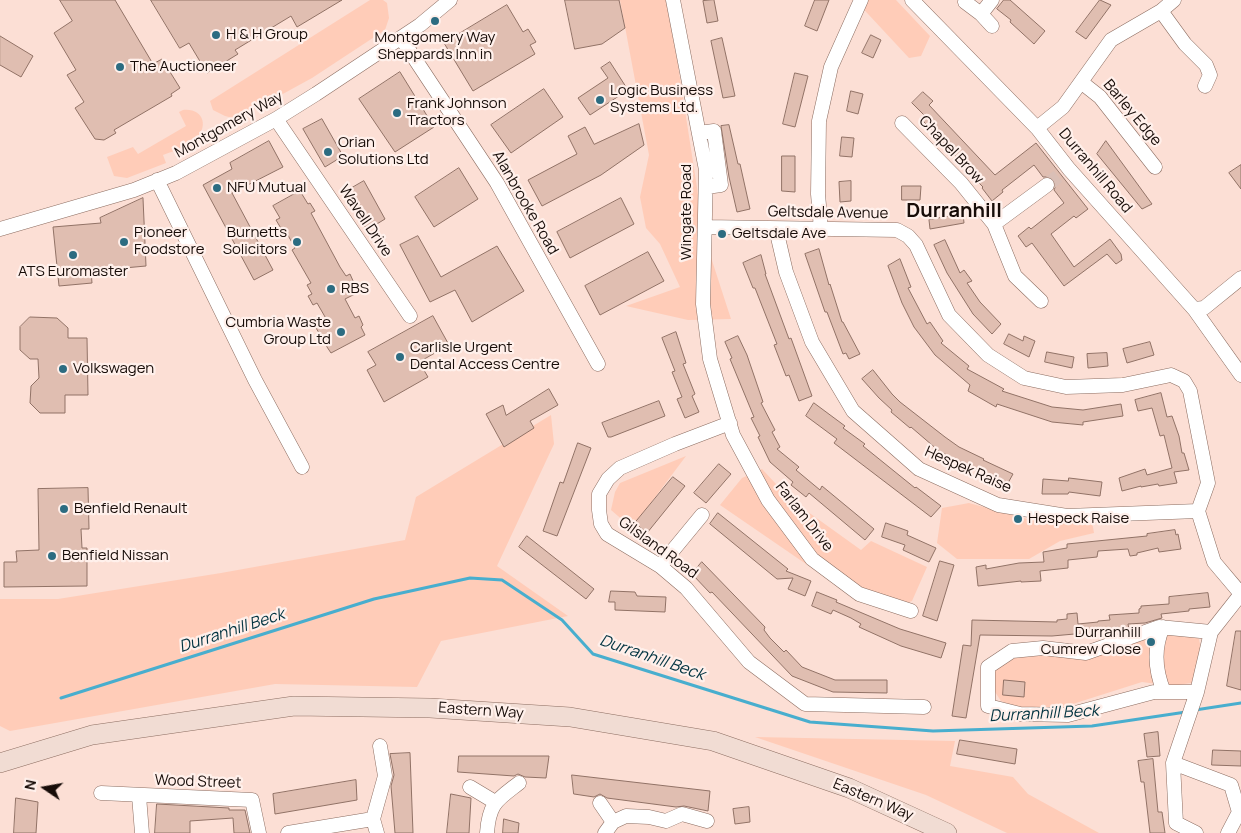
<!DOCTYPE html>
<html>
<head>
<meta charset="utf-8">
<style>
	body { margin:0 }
	#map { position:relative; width:1241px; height:833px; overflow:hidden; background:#fcdfd5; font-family:Manrope,sans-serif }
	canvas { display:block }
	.north { position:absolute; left:20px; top:763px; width:50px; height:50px; -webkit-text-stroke:4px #fff0eb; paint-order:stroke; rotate:282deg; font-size:14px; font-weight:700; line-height:20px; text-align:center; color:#170c08 }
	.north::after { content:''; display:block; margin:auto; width:18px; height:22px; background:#170c08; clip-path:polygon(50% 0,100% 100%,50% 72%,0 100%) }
</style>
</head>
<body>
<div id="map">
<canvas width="1241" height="833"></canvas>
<div class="north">N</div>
</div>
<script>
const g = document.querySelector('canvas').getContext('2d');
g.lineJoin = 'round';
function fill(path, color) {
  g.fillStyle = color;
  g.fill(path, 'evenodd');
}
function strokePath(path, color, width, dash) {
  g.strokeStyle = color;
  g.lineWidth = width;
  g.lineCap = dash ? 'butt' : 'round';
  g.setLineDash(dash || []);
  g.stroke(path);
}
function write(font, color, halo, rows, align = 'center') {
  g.font = font + ' Manrope,sans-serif';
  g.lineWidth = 4.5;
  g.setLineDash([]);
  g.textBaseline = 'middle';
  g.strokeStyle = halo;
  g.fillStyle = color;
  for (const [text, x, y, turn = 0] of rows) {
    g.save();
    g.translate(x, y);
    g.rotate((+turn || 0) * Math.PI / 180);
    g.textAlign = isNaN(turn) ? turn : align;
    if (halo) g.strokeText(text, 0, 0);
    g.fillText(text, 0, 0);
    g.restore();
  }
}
fill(new Path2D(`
	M370 0H383L387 3 389 18 385 30 312 78 237 119 225 116 213 110 210 101Z
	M620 0H666L677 59 705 239 731 319 688 320 626 306 680 287 660 244 646 228 640 197 649 155Z
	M855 0H896L930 36 921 56 909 58Z
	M183 110C204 108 209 127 195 140 188 148 173 151 163 155L166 163 127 178 114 176 107 157 133 147 138 154 186 126 179 112Z
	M551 415 554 444 497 566 568 616 441 641 417 687 275 684 10 731 0 726V599H58L221 573 405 540 416 497Z
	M686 456 632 528 611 510 615 492 620 483Z
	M762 469 790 499 861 550 871 541 927 567 912 601 906 603 843 584 806 564 720 505 742 478Z
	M969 503 1031 520 1092 522 1094 533 1060 541 1029 559H957L937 543 942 508Z
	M1160 631 1182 632 1199 639 1203 659 1197 682 1172 686 1142 682 1060 708 1016 707 1001 701 995 692 992 665 1032 650 1083 656Z
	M755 737 955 741 950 766 1013 777 1028 794 1099 833H1007L926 795Z`), '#ffccb8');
strokePath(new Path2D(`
	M61 698 374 599 470 578 502 580 562 620 593 654 810 722 933 731 1092 726 1186 712
	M1195 710 1241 703`), '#48aece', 3);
const building = new Path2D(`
	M60 0H115L153 64 162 59 180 88 171 94 172 96 114 130 116 133 104 140 95 139 75 108 84 102 67 75 76 70 54 33 72 21Z
	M151 0H342L297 27 291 16 235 50 238 54 207 73 189 43 180 48Z
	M565 0H619L625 28 602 44 575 49Z
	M714 0 718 21 707 23 703 1Z
	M815 0H829L817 31 805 26Z
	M1004 0H1010L1045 31 1034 44 1010 22 1011 20 997 9Z
	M1100 0 1111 5 1086 39 1076 32Z
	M507 5 523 32 528 29 536 42 530 45 535 54 473 91 444 43Z
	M871 35 881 40 873 58 862 53Z
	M0 36 33 56 21 77 0 65Z
	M722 38 735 96 723 98 711 41Z
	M610 62 628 90 590 115 578 98 608 78 601 68Z
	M400 72 434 127 395 152 359 99Z
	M795 73 808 76 795 127 783 124Z
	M544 89 563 117 511 153 491 125Z
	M851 91 863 94 858 114 847 111Z
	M923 92 933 101 929 105 995 175 1036 143 1088 209 1076 218 1074 216 1051 234 1074 267 1110 239 1121 254 1122 260 1116 264 1107 254 1064 286 1032 243 1026 247 1018 236 1029 227 1031 229 1064 203 1054 190 1056 185 1054 180 1050 177H1043L1034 165 1002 190 1003 192 992 201 982 188 983 187 959 163 961 161 940 142 942 140 920 118 924 115 912 103Z
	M322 119 343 156 325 167 303 129Z
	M639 124 644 145 601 175 542 206 528 180 577 154 568 136 585 127 594 144Z
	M729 125 738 164H740L750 209 737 212 729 177 721 126Z
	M842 137 854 138 852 157 840 156Z
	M269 141 283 167 232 193 273 270 254 280 203 185 232 169 230 163Z
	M1106 141 1152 204 1142 209 1097 154Z
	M782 156H795V192L782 191Z
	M1241 165V189L1229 173Z
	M459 168 478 199 434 227 415 197Z
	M364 181 385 219 367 230 345 192Z
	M851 181V201L840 202 839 182Z
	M902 186H921L920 200H902Z
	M300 191 308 204 310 203 315 211 311 213 340 267 346 276 350 274 354 283 350 285 355 294 345 299 355 318 359 316 363 325 361 327 365 335 331 353 325 344 322 345 318 338 321 336 316 328 328 322 317 303 313 305 308 296 312 294 307 285 311 283 292 250 295 248 284 228 282 230 276 220 280 218 273 206Z
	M143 198 146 266 91 271 92 283 59 286 53 227 101 223 100 218Z
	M621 198 634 224 570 258 557 232Z
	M963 214 964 223 930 229 929 220Z
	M418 236 441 277 497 246 524 291 472 322 455 290 430 302 400 245Z
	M945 240 960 273 964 270 972 281 967 283 980 302 1001 324 992 334 973 314 947 273 934 245Z
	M819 249 829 285 830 284 842 322H843L860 354 849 359 846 353 843 354 827 312H825L805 254Z
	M648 252 664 281 600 315 585 286Z
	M761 255 766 274H765L789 339 791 338 812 396 799 401 789 375 786 376 774 345 777 344 755 288H753L743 263Z
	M900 259 911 287 908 288 927 324 930 322 943 341 941 343 969 366 967 369 1004 389 1002 391 1052 407 1083 410 1121 404 1123 416 1083 422V425L1052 422 997 404 996 407 968 391 970 385 935 355 914 327 902 303 888 266Z
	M433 316 449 345 419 362 428 377 384 402 367 370 376 365 368 352Z
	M30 317 57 318 68 328V338H87L88 395H65V413H40L30 403 31 386 39 378 38 359H30L20 350V327Z
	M676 332 686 363 683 364 695 394 692 396 699 412 685 418 677 399 682 397 672 372 675 371 662 338Z
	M1009 334 1023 341 1024 336 1035 341 1029 357 1004 344Z
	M738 336 747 355 763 402 761 403 775 430 772 432 780 447 777 449 799 467 796 470 820 490 822 486 874 529 865 540 809 493 806 497 791 485 793 482 770 462 758 437 760 436 751 418 754 417 730 359 732 358 725 342Z
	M1150 342 1154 355 1127 363 1123 349Z
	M1047 352 1074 357 1072 368 1045 362Z
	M1107 353 1108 366 1088 368 1087 354Z
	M873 370 892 394 900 402 945 437 959 447 984 459 983 460 1013 474 1008 483 984 474 939 451 911 427 910 428 891 412 892 410 879 398 862 379Z
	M549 389 558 405 530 421 534 428 504 447 486 414 503 405 506 415Z
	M1161 393 1167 417 1172 416 1179 436 1182 453H1184L1189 470 1174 472 1177 483 1159 486 1158 484 1141 487V486L1122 491 1119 478 1145 469 1147 475 1172 468 1164 435 1160 436 1152 408 1138 411 1135 400Z
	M659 401 665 416 611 437H608L602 423Z
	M814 403 845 426 843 428 865 444 863 446 915 488 916 487 941 506 931 517 834 443 837 439 806 416Z
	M578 443 591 448 557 536 543 531 560 482 563 483Z
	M719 464 731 474 706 503 694 493Z
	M673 477 685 486 647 533 635 523Z
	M1069 478 1102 482 1100 496 1069 492 1068 494H1042L1043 479 1068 481Z
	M88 488 89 529H81L82 548H87V586L4 587V562H17L16 551 39 550 38 489Z
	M718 513 788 569 786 571 811 581 805 596 788 589 793 578 777 579 710 524Z
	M886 523 908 531 907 535 936 548 929 562 903 550 905 545 882 537Z
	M1175 530 1176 535 1178 534 1181 549 1159 552 1158 548 1137 553V555L1130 556 1128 549 1098 551 1097 557 1068 560V568L1040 571 1041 581 1021 582V581L978 586 976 567 986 565V569L1019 563 1044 562 1043 552 1067 548V544L1147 536V534Z
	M527 536 594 589 586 599 519 547Z
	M940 561 954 565 937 621 923 616Z
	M702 562 765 627 764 630 770 638 784 652 786 650 802 667 835 680H887V693L833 692 792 676 712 592 710 593 692 574Z
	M611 591 635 592 637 596 666 597 665 612 615 610V602H609Z
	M817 592 837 600 836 602 900 629 946 643 941 658 901 646 859 627 861 624 851 618 833 610 831 614 812 606Z
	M1208 593 1210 607 1189 609V611L1161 614 1162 618 1145 623 1128 624 1129 629 1104 632V634L1086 636V633L1052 636 980 635 966 718 952 716 963 645 971 646 972 620 1057 622V620L1067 619V614L1077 613 1078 624 1098 622V621L1110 620 1109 615 1139 613V609L1141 608V606L1169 604V597Z
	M1236 631H1241V690L1227 686Z
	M1004 680 1025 682 1024 697 1003 695Z
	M1158 732 1160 756 1147 757 1144 734Z
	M960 740 1017 749 1015 764 957 754Z
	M1213 750 1241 751V766L1212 765Z
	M410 753 413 833H395L391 786 394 775 390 754Z
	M459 756H549L546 778 525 777 518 774 514 776 458 772Z
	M1153 759 1158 812H1162L1165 833H1150L1144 782H1141L1138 761Z
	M572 775 710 791 708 811 684 806 676 807 607 798 600 794 594 797 574 794Z
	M356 780 357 800 275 814 273 794Z
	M451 794 471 798 469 833H447Z
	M16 798 38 802 36 833H14Z
	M157 804 229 808V810H245L250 833H234L233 818 190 821V833H155Z
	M749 807 750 822 735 824 733 809Z
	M504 819 519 823 518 833H503Z`);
fill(building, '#e0beb1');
strokePath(building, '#917266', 1);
strokePath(new Path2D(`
	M1047 185 1062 173`), '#dabfb6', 14, [14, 7]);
const street = new Path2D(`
	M673 0 706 170 703 304 710 359 733 435 768 500 812 559 859 594 911 611
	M912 0 1037 128 1069 169 1194 309 1241 375
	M965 2 981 14 992 26
	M1161 11 1185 44 1206 65 1210 75 1205 86
	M981 14 992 0
	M401 38 497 183 598 364
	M1081 82 1100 97 1155 167
	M276 119 410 316
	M902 123 961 183 994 224 1015 276 1041 301
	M1037 128 1063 107 1111 40 1161 11 1174 0
	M699 133 714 131 721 185 706 187
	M157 180 255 380 302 467
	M994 224 1047 185
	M705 227 897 230 908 236 916 245 949 315 988 355 1024 378 1066 387 1123 385 1171 375 1184 381 1190 391 1208 483 1198 511 1214 562 1241 594
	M0 229 134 190 176 173 276 119 316 94 420 25 450 0
	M776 229 786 272 812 342 853 411 919 469 998 505 1067 516 1198 511
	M821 229 818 194 819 121 831 67 861 0
	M1194 309 1204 308 1241 278
	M730 423 675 444 620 468 608 479 599 494V510L601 524 607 534 660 566 686 588 749 662 805 704 924 707
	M660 566 702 515
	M1163 627C1153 649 1155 670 1164 692
	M1197 692H1154L1068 715 1020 714 988 706V667L1012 651 1043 648 1086 653 1159 627 1211 632
	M1173 763 1231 785 1239 812 1228 833
	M470 787 495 802
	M101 793 252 800 259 833
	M139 796 142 833
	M600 803 613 822
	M373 819 377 833
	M288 833 373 819 385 776 380 746
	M487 833C489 803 497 800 519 783
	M605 833 613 822 626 816 649 817 666 821 682 814 707 821
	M1196 833 1176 823 1173 763 1197 692 1211 632 1241 594`);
const secondary = new Path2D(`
	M0 763 92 735 294 706 430 708 570 717 713 741 849 788 947 833`);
strokePath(street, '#8c6d61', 15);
strokePath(secondary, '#8c6d61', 20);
strokePath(street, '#fff', 14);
strokePath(secondary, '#f1dcd3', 19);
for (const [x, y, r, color] of [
	[435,21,5,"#2c6c81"],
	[216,35,5,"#2c6c81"],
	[120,67,5,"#2c6c81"],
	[600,100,5,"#2c6c81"],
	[397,113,5,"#2c6c81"],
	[328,152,5,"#2c6c81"],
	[217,188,5,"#2c6c81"],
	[722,234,5,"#2c6c81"],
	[124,242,5,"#2c6c81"],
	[297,242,5,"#2c6c81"],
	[73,255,5,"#2c6c81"],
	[331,289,5,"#2c6c81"],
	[341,332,5,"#2c6c81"],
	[400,357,5,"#2c6c81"],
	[63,369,5,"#2c6c81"],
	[64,509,5,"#2c6c81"],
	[1018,519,5,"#2c6c81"],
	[52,556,5,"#2c6c81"],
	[1151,642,5,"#2c6c81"]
]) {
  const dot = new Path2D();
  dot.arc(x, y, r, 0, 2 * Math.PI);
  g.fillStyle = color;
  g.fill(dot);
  strokePath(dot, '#fff0eb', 2);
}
write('15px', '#170c08', '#fff0eb', [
	["H & H Group",226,35],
	["Montgomery Way",435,38,"center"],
	["Sheppards Inn in",435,55,"center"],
	["The Auctioneer",130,67],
	["Logic Business",610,91],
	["Systems Ltd.",610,108],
	["Frank Johnson",407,104],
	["Tractors",407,121],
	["Orian",338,143],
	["Solutions Ltd",338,160],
	["NFU Mutual",227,188],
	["Pioneer",134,233],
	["Foodstore",134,250],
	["Burnetts",287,233,"right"],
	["Solicitors",287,250,"right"],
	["Geltsdale Ave",732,234],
	["ATS Euromaster",73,272,"center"],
	["RBS",341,289],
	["Cumbria Waste",331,323,"right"],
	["Group Ltd",331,340,"right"],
	["Carlisle Urgent",410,348],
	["Dental Access Centre",410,365],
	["Volkswagen",73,369],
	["Benfield Renault",74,509],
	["Hespeck Raise",1028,519],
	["Benfield Nissan",62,556],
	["Durranhill",1141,633,"right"],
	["Cumrew Close",1141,650,"right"]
], 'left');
write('15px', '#170c08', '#fff0eb', [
	["Barley Edge",1132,113,50],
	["Montgomery Way",229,125,-29],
	["Chapel Brow",951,150,47],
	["Durranhill Road",1095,171,50],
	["Alanbrooke Road",525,203,60],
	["Wingate Road",687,212,-90],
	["Geltsdale Avenue",828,213,1],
	["Wavell Drive",365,221,56],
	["Hespek Raise",968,470,24],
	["Farlam Drive",804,517,52],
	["Gilsland Road",658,548,36],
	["Eastern Way",481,711,4],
	["Wood Street",198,782,2],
	["Eastern Way",873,800,23]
]);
write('italic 16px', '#023340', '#fff0eb', [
	["Durranhill Beck",232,631,-18],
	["Durranhill Beck",652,658,19],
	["Durranhill Beck",1044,714,-3]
]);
write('bold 20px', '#170c08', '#fff0eb', [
	["Durranhill",954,211]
]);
</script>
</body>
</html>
